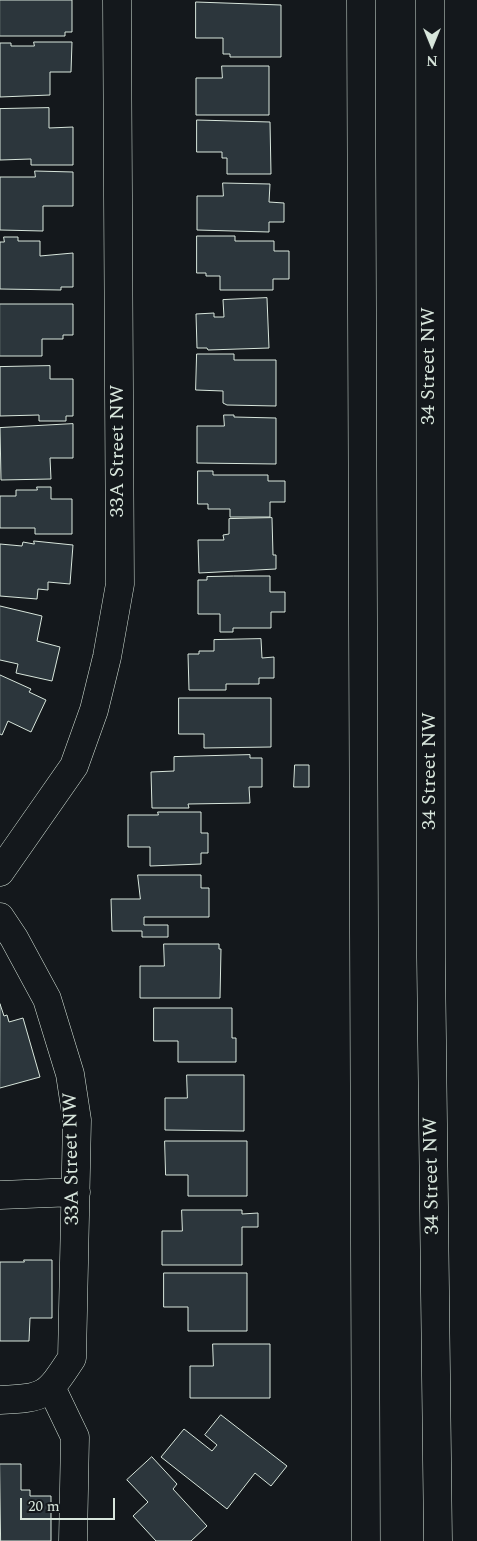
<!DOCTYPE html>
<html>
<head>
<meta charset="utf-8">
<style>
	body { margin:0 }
	#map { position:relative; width:477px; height:1541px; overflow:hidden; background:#14181c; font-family:Spectral,serif }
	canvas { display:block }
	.north { position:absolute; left:407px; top:20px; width:50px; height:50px; -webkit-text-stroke:4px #14181c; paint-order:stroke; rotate:180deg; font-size:14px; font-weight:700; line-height:20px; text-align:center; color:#d8e6dc }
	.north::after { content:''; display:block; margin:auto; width:18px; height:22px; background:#d8e6dc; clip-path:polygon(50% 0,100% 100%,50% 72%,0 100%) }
	.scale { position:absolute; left:20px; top:1498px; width:95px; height:22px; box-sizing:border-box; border:2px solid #d8e6dc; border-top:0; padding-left:6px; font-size:15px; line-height:18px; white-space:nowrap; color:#d8e6dc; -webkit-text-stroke:4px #14181c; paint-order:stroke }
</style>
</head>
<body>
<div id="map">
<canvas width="477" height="1541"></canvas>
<div class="north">N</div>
<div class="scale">20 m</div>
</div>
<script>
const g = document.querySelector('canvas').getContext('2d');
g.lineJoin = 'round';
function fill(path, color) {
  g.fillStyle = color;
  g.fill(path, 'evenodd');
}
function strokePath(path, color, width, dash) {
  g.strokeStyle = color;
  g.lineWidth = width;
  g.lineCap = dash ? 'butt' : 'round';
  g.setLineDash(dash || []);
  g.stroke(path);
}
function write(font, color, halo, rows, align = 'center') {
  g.font = font + ' Spectral,serif';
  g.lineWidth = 4;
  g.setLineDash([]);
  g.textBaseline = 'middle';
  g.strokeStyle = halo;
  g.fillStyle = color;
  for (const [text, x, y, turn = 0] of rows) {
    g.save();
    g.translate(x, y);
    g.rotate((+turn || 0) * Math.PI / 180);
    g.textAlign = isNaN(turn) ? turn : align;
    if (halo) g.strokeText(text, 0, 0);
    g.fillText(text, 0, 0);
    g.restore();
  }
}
const building = new Path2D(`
	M0 0H72V32H65V36H0Z
	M196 2 281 5V57H230V54H223V38H196Z
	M34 42H72L71 72H50V95L0 97V43H11V46H34Z
	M222 66H269V115H196V78H222Z
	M49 108V128L73 127V165H31V159L0 160V109Z
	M197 120 270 122 271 174H227V158H222V152H197Z
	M35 171 73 172V206H43V231L0 230V177H35Z
	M223 183 270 184 269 202 284 203V222H269V232L197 230V196H223Z
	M197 236H235V241H274V251H289V279H273V290H220V276H206V273H197Z
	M4 237H18V241H40V256L73 253V287H61V290L0 289V242H4Z
	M267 298 269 348 208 350 207 348H197L196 314 214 313V317H224L223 300Z
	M0 304H73V335H63V339H42V356H0Z
	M197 354H234V360H276V406L227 405 223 403V391L196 390Z
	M50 366V379H73V416H66V421H39V415L0 416V367Z
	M224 415H234V417L276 418V464L197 463V426H224Z
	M73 424V458H50L51 479 1 480 0 428Z
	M198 471H213V475H268V481H285V502H270V517H230V509H208V504H198Z
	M37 487H51V499H72V534H35V528H0V496H16V490H37Z
	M272 518 273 555H276V569L199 573 198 540H224L223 535 229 534V519Z
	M34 541 73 545 70 584 48 582V590L38 589 37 599 0 596V544L22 546 23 542 34 544Z
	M234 576H270V592H285V612H271V628H233V632H220V614H198V580H207V577Z
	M0 606 42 616 37 641 60 647 52 681 16 673 18 664 0 660Z
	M261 639 262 658 274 657V678H259V684H226V690H189L188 654H199V651H214V640Z
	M0 675 31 689 29 692 46 700 31 732 8 721 2 735 0 734Z
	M179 698H271V747L204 748V734H179Z
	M250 755V758H262V787H249L250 803 188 804 189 808H152L151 772 174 771V757Z
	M295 765H309V787H294Z
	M158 812H201V833H208V853H201V864L150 866V847H128V815H158Z
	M138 875H201V888H209V917H144V925H168V937H142V931H112L111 899H140Z
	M164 944H219V949H221L220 998H140V966H164Z
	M0 1004 4 1016 7 1015 9 1022 23 1018 40 1077 0 1088Z
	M154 1008H232V1038H236V1062H178V1041H154Z
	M187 1075H244V1131L165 1130V1098H187Z
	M165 1141H247V1196H188V1175H166Z
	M182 1210H242V1214L258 1213V1227H242V1265H162V1231H182Z
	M24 1260H52V1318H30L29 1341H0V1262H24Z
	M164 1273H247V1331H188V1307H164Z
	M213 1344H270V1398H190V1366H213Z
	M221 1415 287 1466 271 1486 255 1473 227 1509 161 1457 184 1429 212 1451 217 1445 205 1435Z
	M152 1457 177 1484 173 1489 207 1526 191 1541H156L133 1516 148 1502 127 1480Z
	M0 1464H21V1490H30V1496H51V1541H1Z`);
fill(building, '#2c363c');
strokePath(building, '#d8e6dc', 1);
const minor = new Path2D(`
	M0 872 74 766 94 710 107 657 120 584 117 0
	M0 917 14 938 47 999 70 1074 77 1120 72 1358C47 1396 46 1398 0 1400
	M0 1195 76 1192
	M52 1389 75 1437 73 1541`);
const major = new Path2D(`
	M361 0 366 1541
	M430 0 431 957 438 1541`);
strokePath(minor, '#d8e6dc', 29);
strokePath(major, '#d8e6dc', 29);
strokePath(minor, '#14181c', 28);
strokePath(major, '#14181c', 28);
write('20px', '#d8e6dc', '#14181c', [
	["34 Street NW",430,366,-90],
	["33A Street NW",119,451,-90],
	["34 Street NW",431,771,-90],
	["33A Street NW",73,1159,-91],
	["34 Street NW",433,1176,-91]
]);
</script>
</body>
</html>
